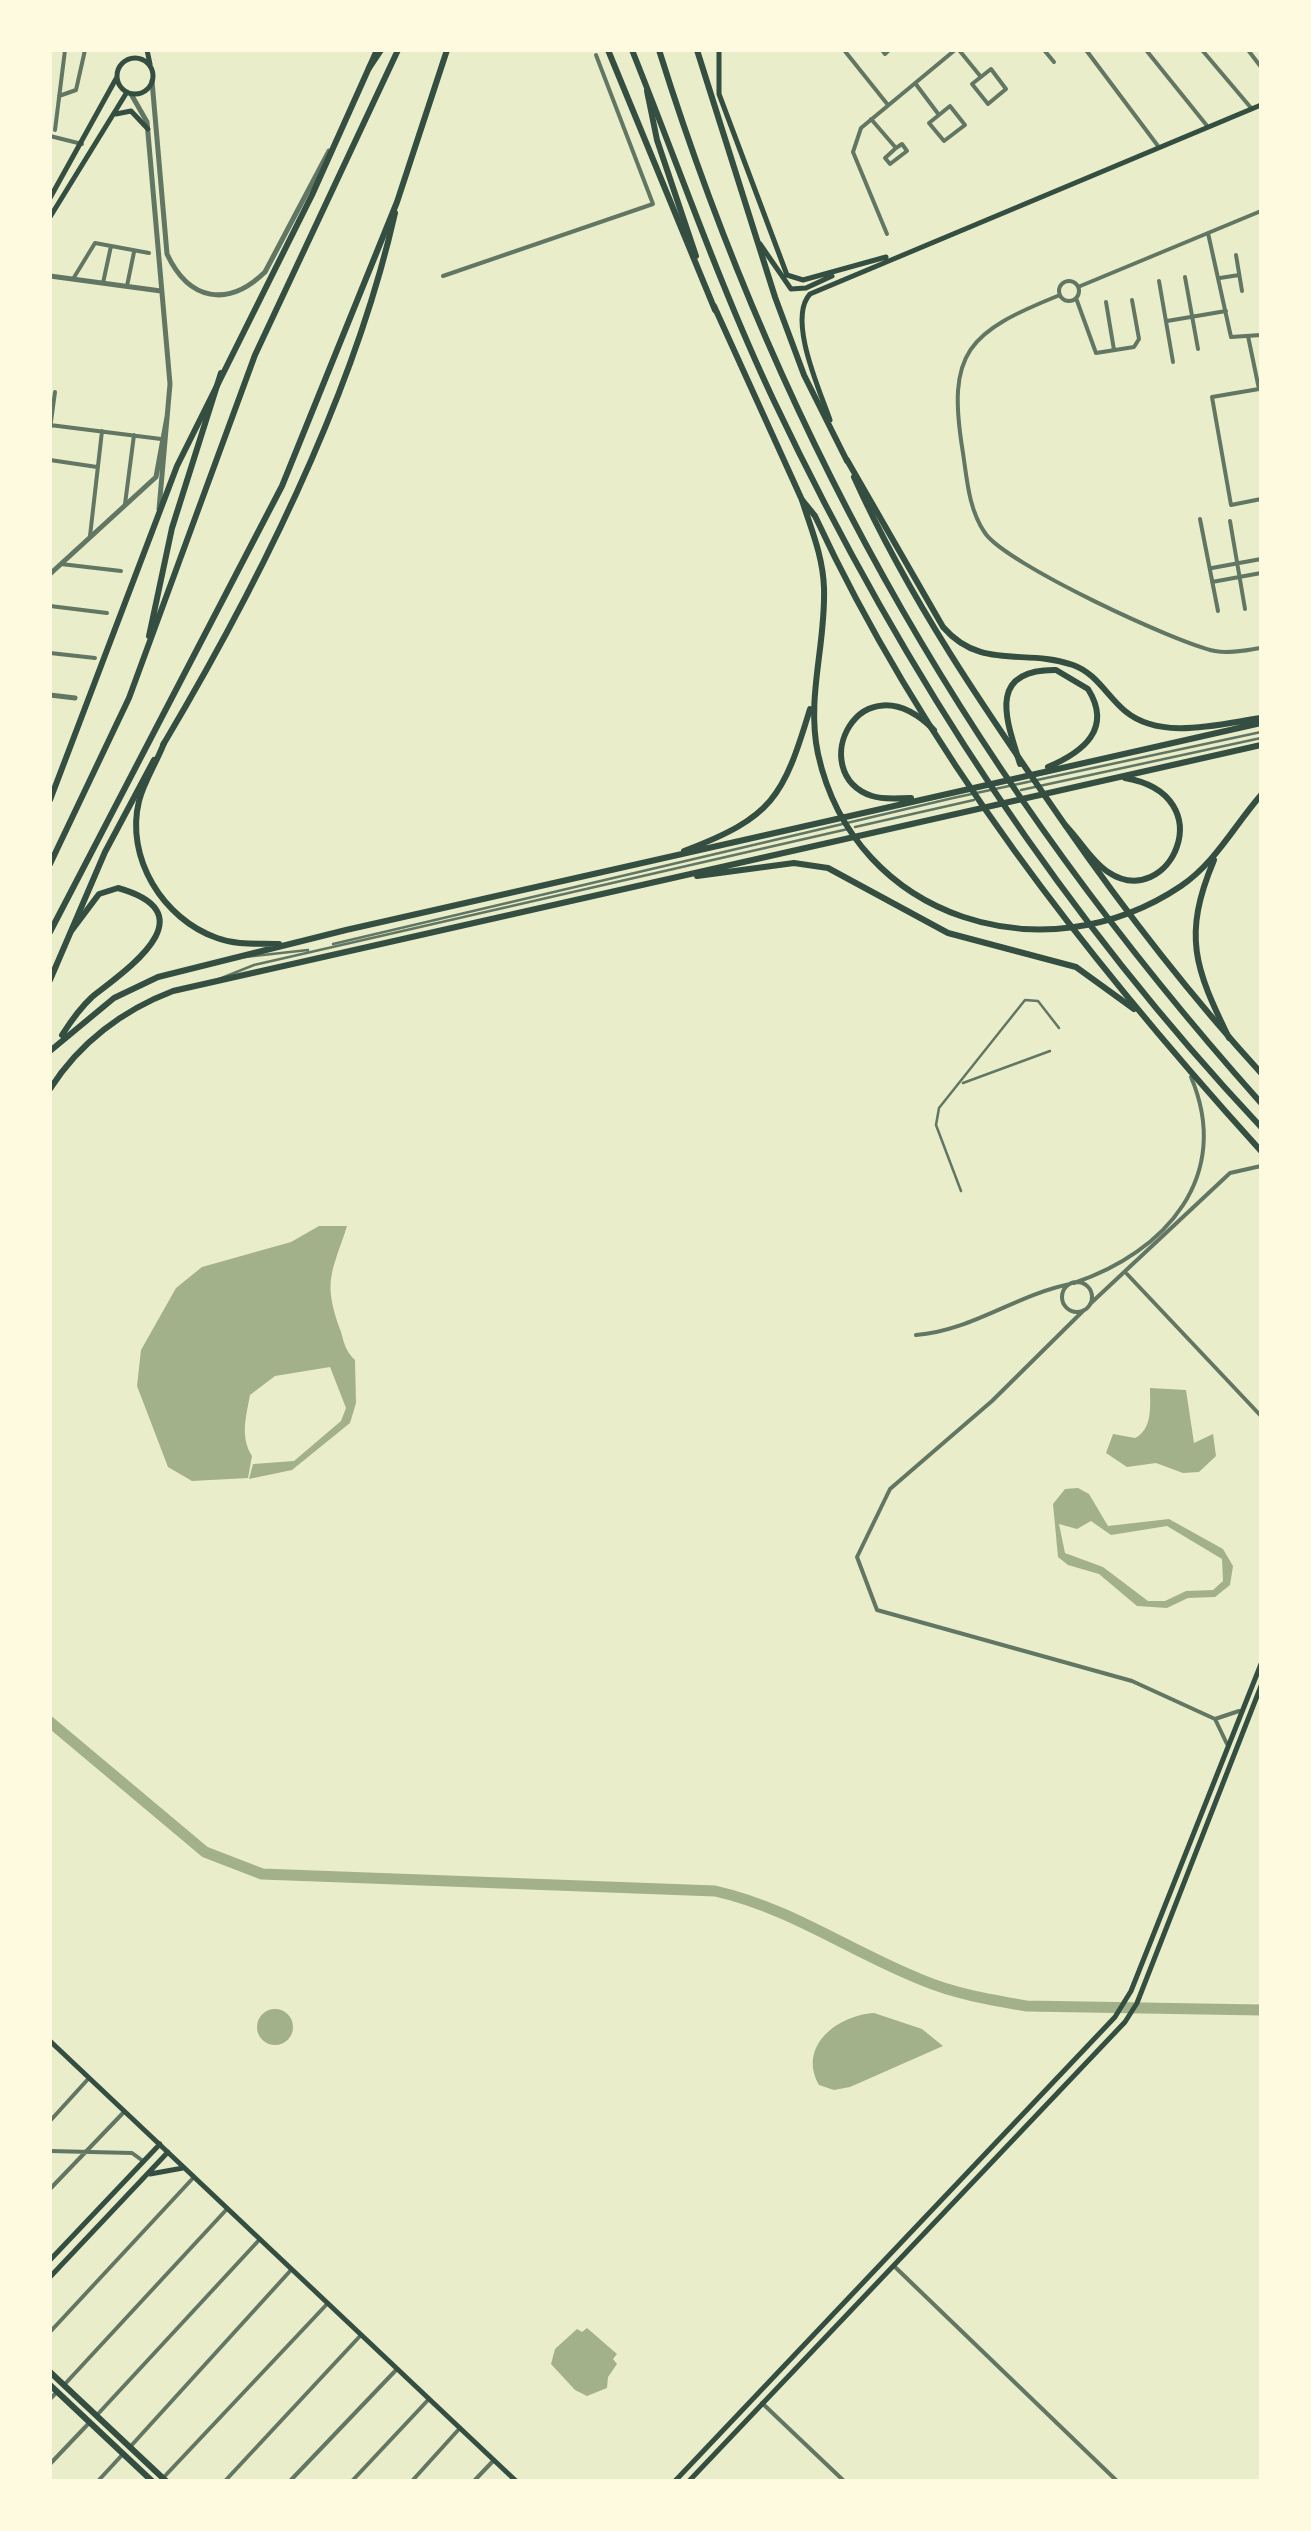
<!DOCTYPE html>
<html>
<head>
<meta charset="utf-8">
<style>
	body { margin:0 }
	#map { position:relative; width:1311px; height:2531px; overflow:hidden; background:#e9edc9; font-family:Barlow,sans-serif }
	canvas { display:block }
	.frame { position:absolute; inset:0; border:52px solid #fefae0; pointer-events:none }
</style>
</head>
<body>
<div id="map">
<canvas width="1311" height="2531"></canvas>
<div class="frame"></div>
</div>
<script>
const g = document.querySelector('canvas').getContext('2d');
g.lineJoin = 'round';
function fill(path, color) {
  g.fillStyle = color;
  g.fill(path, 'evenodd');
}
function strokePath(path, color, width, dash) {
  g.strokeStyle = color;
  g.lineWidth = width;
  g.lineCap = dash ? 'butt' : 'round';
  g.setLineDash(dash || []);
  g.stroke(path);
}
fill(new Path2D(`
	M319 1226H347C332 1273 322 1281 341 1332 344 1343 346 1352 355 1360L356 1403 350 1423 292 1470 249 1479 253 1464 294 1461 341 1421 346 1408 330 1367 275 1376 250 1395C246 1417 240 1437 252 1456L248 1478 192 1481 168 1467 137 1386 141 1350 176 1288 202 1267 291 1242Z
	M1150 1388 1186 1390 1194 1443 1213 1434 1216 1456 1199 1472 1183 1473 1156 1463 1127 1467 1106 1453 1113 1434 1135 1438C1153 1429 1150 1406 1150 1388Z
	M1078 1488 1089 1494 1108 1526 1169 1519 1223 1549 1233 1566 1230 1585 1215 1597 1188 1598 1167 1608 1137 1606 1099 1574 1068 1565 1058 1557 1053 1504 1065 1489ZM1091 1521 1111 1535 1167 1526 1222 1559 1223 1581 1213 1590 1186 1591 1165 1601H1148L1103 1567 1065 1553 1059 1524 1077 1529Z
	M257 2027a18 18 0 1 1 36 0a18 18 0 1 1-36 0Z
	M874 2013 922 2029 943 2046 850 2087 834 2090 819 2085C797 2045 839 2015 874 2013Z
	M587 2328 617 2354 613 2359 617 2364 608 2377 607 2388 587 2396 575 2390 551 2364 555 2349 577 2329 582 2332Z`), '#a3b18a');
strokePath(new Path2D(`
	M50 1722 205 1852 262 1874 715 1891C791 1908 851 1952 922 1980 955 1994 992 2000 1027 2006L1261 2010`), '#a3b18a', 11);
strokePath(new Path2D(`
	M1021 790 1261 738
	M855 827 974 800
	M333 944 953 798 1261 732
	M245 957 308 950
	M219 979 254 965 848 829
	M963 1083 1050 1051
	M961 1191 936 1125 939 1108 1025 1000 1038 1001 1059 1028`), '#617663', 2.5);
strokePath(new Path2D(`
	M844 50 888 105
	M882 50 885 54 889 50
	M959 50 981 77
	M1044 50 1054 62
	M1086 50 1158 146
	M1146 50 1208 127
	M1202 50 1252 109
	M1248 50 1261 67
	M991 69 1006 89 988 104 972 84Z
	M915 83 939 115 950 106 965 125 944 141 929 123 939 115
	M59 96 76 90 85 50
	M871 119 896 148 902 144 907 151 890 164 885 158 896 148
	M55 130 65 50
	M50 136 82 144
	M1208 233 1231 337 1261 335
	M887 234 853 152 861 128 955 50
	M1236 255 1242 291
	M443 276 653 204 596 55
	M1185 277 1198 349
	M1220 278 1239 275
	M73 279 95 243 149 253
	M1159 281 1173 362
	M1059 291a10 10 0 1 1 20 0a10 10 0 1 1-20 0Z
	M103 283 111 246
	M127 286 134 252
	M1078 287 1261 211
	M1060 295C968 332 946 351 963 453 967 480 969 510 985 533 1006 564 1176 643 1215 651 1230 654 1246 650 1261 648
	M1076 298 1096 353 1134 347 1139 339 1132 300
	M1106 302 1114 350
	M1167 321 1226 311
	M1248 336 1259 389 1212 397 1231 505 1261 499
	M50 425 161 439
	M50 429 55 392
	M50 460 97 467
	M125 504 134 435
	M1200 519 1218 611
	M1230 521 1245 609
	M90 536 102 431
	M61 564 121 571
	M1212 568 1261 559
	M1212 582 1261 573
	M50 606 107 613
	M50 653 95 658
	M1127 1274 1261 1416
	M1062 1297a15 15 0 1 1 30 0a15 15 0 1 1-30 0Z
	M1074 1283C1166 1252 1233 1176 1191 1077
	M1090 1304 1230 1173 1261 1166
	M1084 1310 992 1401 890 1489 857 1557 877 1610 1132 1681 1215 1719 1227 1744
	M916 1335C971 1331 1016 1295 1070 1284
	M1215 1719 1239 1711
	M50 2121 89 2078
	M50 2151 132 2153 143 2161
	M50 2189 123 2113
	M894 2266 1117 2481
	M50 2332 194 2177
	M64 2385 227 2209
	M50 2399 57 2392
	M762 2403 844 2481
	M97 2415 260 2239
	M130 2447 291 2270
	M50 2464 90 2422
	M163 2478 328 2303
	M98 2481 123 2454
	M225 2481 361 2335
	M290 2481 397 2369
	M352 2481 429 2399
	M412 2481 460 2428
	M474 2481 494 2460`), '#617663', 4);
strokePath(new Path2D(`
	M152 81 167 254C189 301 228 308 265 272L329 151
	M131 94 147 122 170 384 159 509
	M50 276 161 291
	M50 574 156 477 167 417
	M50 695 75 698`), '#617663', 5);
strokePath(new Path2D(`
	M147 50 150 64
	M719 50V94L787 275 803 280 886 257
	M117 76a18 18 0 1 1 36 0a18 18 0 1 1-36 0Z
	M116 114 131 111 148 129
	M50 198 117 77
	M50 217 127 92
	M760 244 791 289 806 288 832 276
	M830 420C820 391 787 319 810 294L1261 105
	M50 2041 516 2481
	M150 2174 183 2168
	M50 2260 160 2144
	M50 2277 168 2152
	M675 2481 1115 2017 1131 1991 1261 1664
	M689 2481 1125 2022 1137 2003 1261 1686`), '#344e41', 5);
strokePath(new Path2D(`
	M697 50 775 297 804 375 847 461
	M647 91 657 140 696 256
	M714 306 802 500 815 516C924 751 1088 960 1261 1151
	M854 477C910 601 986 711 1063 822 1124 910 1189 994 1261 1073
	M163 745C258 585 354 395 395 213
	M50 800 177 466 312 195 377 50
	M50 980 105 852 154 760
	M50 2372 166 2481
	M50 2385 152 2481`), '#344e41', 6);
strokePath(new Path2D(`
	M608 50 715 310
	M632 50C679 167 720 287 774 401 899 665 1061 914 1261 1127
	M659 50C785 453 981 789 1261 1103
	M369 68 381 50
	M847 460 943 627C981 671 1025 648 1073 665 1096 673 1107 696 1125 711 1161 741 1219 724 1261 718
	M802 500C811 529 823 556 824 588 826 645 806 697 818 754 855 921 1046 977 1181 886 1215 863 1234 826 1261 795
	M149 636 172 528 221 373
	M164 743C157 762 144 781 139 801 125 858 163 919 217 938 238 946 258 943 279 944
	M1020 764C1008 724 984 669 1056 670L1088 689C1113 729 1083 752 1048 767
	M911 798C899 798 884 800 872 796 804 773 859 655 934 730
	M1066 826C1080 840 1091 861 1108 872 1169 913 1225 795 1125 778
	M684 851C773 817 783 798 810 709
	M1214 860C1182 936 1195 968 1229 1038
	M50 864 129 698 255 355 398 50
	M697 876 794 863 828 868 948 933 1076 967 1134 1009
	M50 932 282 486 397 202 447 50
	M62 1035C71 1021 80 1008 92 997 126 970 210 914 118 888L99 894 72 930
	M50 1051 114 998 158 977 346 930 1261 723
	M50 1089C79 1043 123 1010 173 991L1261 745`), '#344e41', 6);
</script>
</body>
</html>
